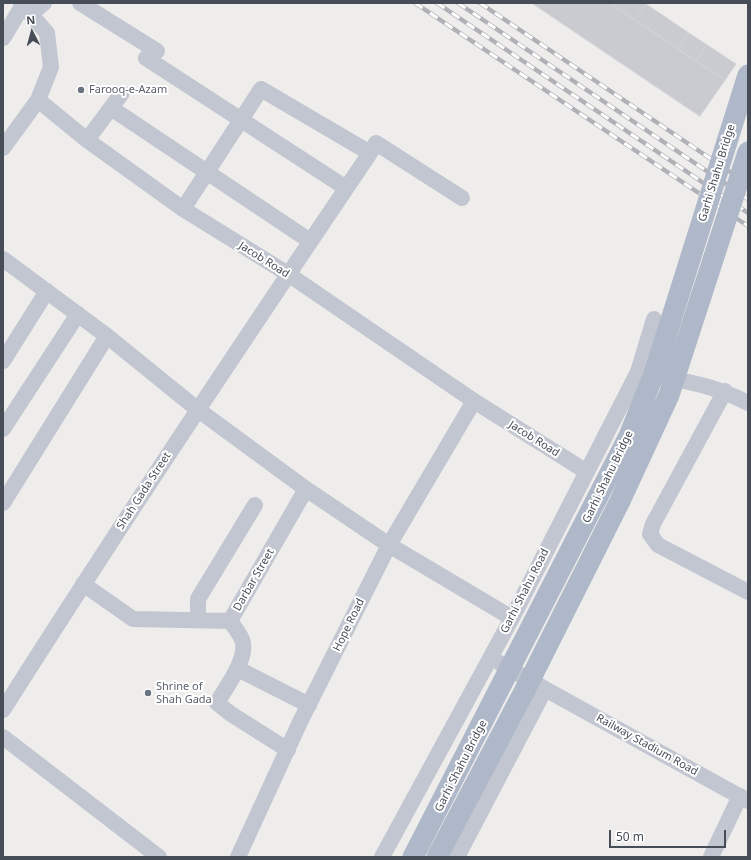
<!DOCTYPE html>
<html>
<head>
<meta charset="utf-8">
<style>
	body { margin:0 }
	#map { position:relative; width:751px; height:860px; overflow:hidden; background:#efecec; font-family:"Noto Sans",sans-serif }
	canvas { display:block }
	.frame { position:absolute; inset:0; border:4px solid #474d57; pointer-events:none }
	.north { position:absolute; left:12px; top:12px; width:40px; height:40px; -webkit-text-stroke:3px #fff; paint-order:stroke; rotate:354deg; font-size:11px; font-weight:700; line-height:16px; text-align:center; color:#474d57 }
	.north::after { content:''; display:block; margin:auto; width:14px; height:18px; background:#474d57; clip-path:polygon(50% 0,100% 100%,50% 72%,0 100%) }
	.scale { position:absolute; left:609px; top:830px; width:117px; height:18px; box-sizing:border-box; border:2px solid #474d57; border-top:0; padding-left:5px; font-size:12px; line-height:14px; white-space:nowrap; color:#474d57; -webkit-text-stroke:3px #fff; paint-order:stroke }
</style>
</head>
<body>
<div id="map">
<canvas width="751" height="860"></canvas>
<div class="frame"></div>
<div class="north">N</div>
<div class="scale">50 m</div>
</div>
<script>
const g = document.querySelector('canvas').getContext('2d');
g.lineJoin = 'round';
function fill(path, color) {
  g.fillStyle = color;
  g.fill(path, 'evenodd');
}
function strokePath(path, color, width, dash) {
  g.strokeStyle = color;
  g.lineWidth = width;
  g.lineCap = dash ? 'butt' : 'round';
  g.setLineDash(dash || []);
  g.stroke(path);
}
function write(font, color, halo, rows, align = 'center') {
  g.font = font + ' "Noto Sans",sans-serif';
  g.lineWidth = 4;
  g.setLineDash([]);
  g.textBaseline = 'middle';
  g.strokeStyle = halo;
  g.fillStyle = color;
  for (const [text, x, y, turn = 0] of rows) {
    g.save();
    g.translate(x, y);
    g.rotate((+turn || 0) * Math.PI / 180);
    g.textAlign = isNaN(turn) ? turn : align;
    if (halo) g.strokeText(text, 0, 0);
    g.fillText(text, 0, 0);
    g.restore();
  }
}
const building = new Path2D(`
	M532 3H610L725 80 700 116Z
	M610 3H645L646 4 635 20Z
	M646 4 689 33 678 49 635 20Z
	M689 33 707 45 696 61 678 49Z
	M707 45 736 64 725 80 696 61Z`);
fill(building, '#cacbd0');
strokePath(building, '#d1d2d7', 1);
strokePath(new Path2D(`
	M80 3 157 51
	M31 14 44 3
	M3 38 23 5
	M146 58 346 188
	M38 100 87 140 183 209 288 274 474 401 587 472
	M111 108 310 241
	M87 140 122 93
	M3 148 38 100 51 67 47 33 21 3
	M370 153 376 143 462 198
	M3 259 107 336 197 409 306 489 389 545 512 618
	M3 361 47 291
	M664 377C696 383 719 388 748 403
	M725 391 653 524 650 534 658 545 748 592
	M3 429 78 314
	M3 503 107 336
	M83 584 133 619 230 621
	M198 620V599L255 505
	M238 669 309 705
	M545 689 748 801
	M3 710C122 522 246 337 370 153L261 89 183 209
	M3 737 159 857
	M288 750 231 714 217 703C226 687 246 662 243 643 242 636 234 627 230 621L306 489
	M238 857 300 722 389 545 474 401
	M382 857 512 618 638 372 654 319
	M457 857 545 689 500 663
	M711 857 740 796`), '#c1c6d0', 16);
strokePath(new Path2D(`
	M437 857 526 688`), '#afb8c8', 21);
const rail = new Path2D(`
	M415 3 748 226
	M437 3 748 213
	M458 3 748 199
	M480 3 748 184
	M738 163 748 170`);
strokePath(rail, '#afb1b6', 4.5);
strokePath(rail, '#fff', 3, [9]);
strokePath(new Path2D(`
	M526 688 620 501 669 395 748 152
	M413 857 629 436 654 374 748 75`), '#afb8c8', 21);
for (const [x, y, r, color] of [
	[81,90,4,"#6b7280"],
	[148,693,4,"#6b7280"]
]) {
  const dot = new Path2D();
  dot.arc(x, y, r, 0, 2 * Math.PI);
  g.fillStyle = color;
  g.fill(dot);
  strokePath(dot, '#fff', 1.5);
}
write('11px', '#5b616d', '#fff', [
	["Farooq-e-Azam",89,90],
	["Shrine of",156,687],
	["Shah Gada",156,700]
], 'left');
write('11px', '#474d57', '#fff', [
	["Garhi Shahu Bridge",717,173,-73],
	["Jacob Road",264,260,32],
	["Jacob Road",534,439,32],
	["Garhi Shahu Bridge",608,477,-64],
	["Shah Gada Street",144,491,-57],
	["Darbar Street",254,580,-60],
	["Garhi Shahu Road",525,591,-63],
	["Hope Road",349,625,-64],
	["Railway Stadium Road",647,745,29],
	["Garhi Shahu Bridge",461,766,-63]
]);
</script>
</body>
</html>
